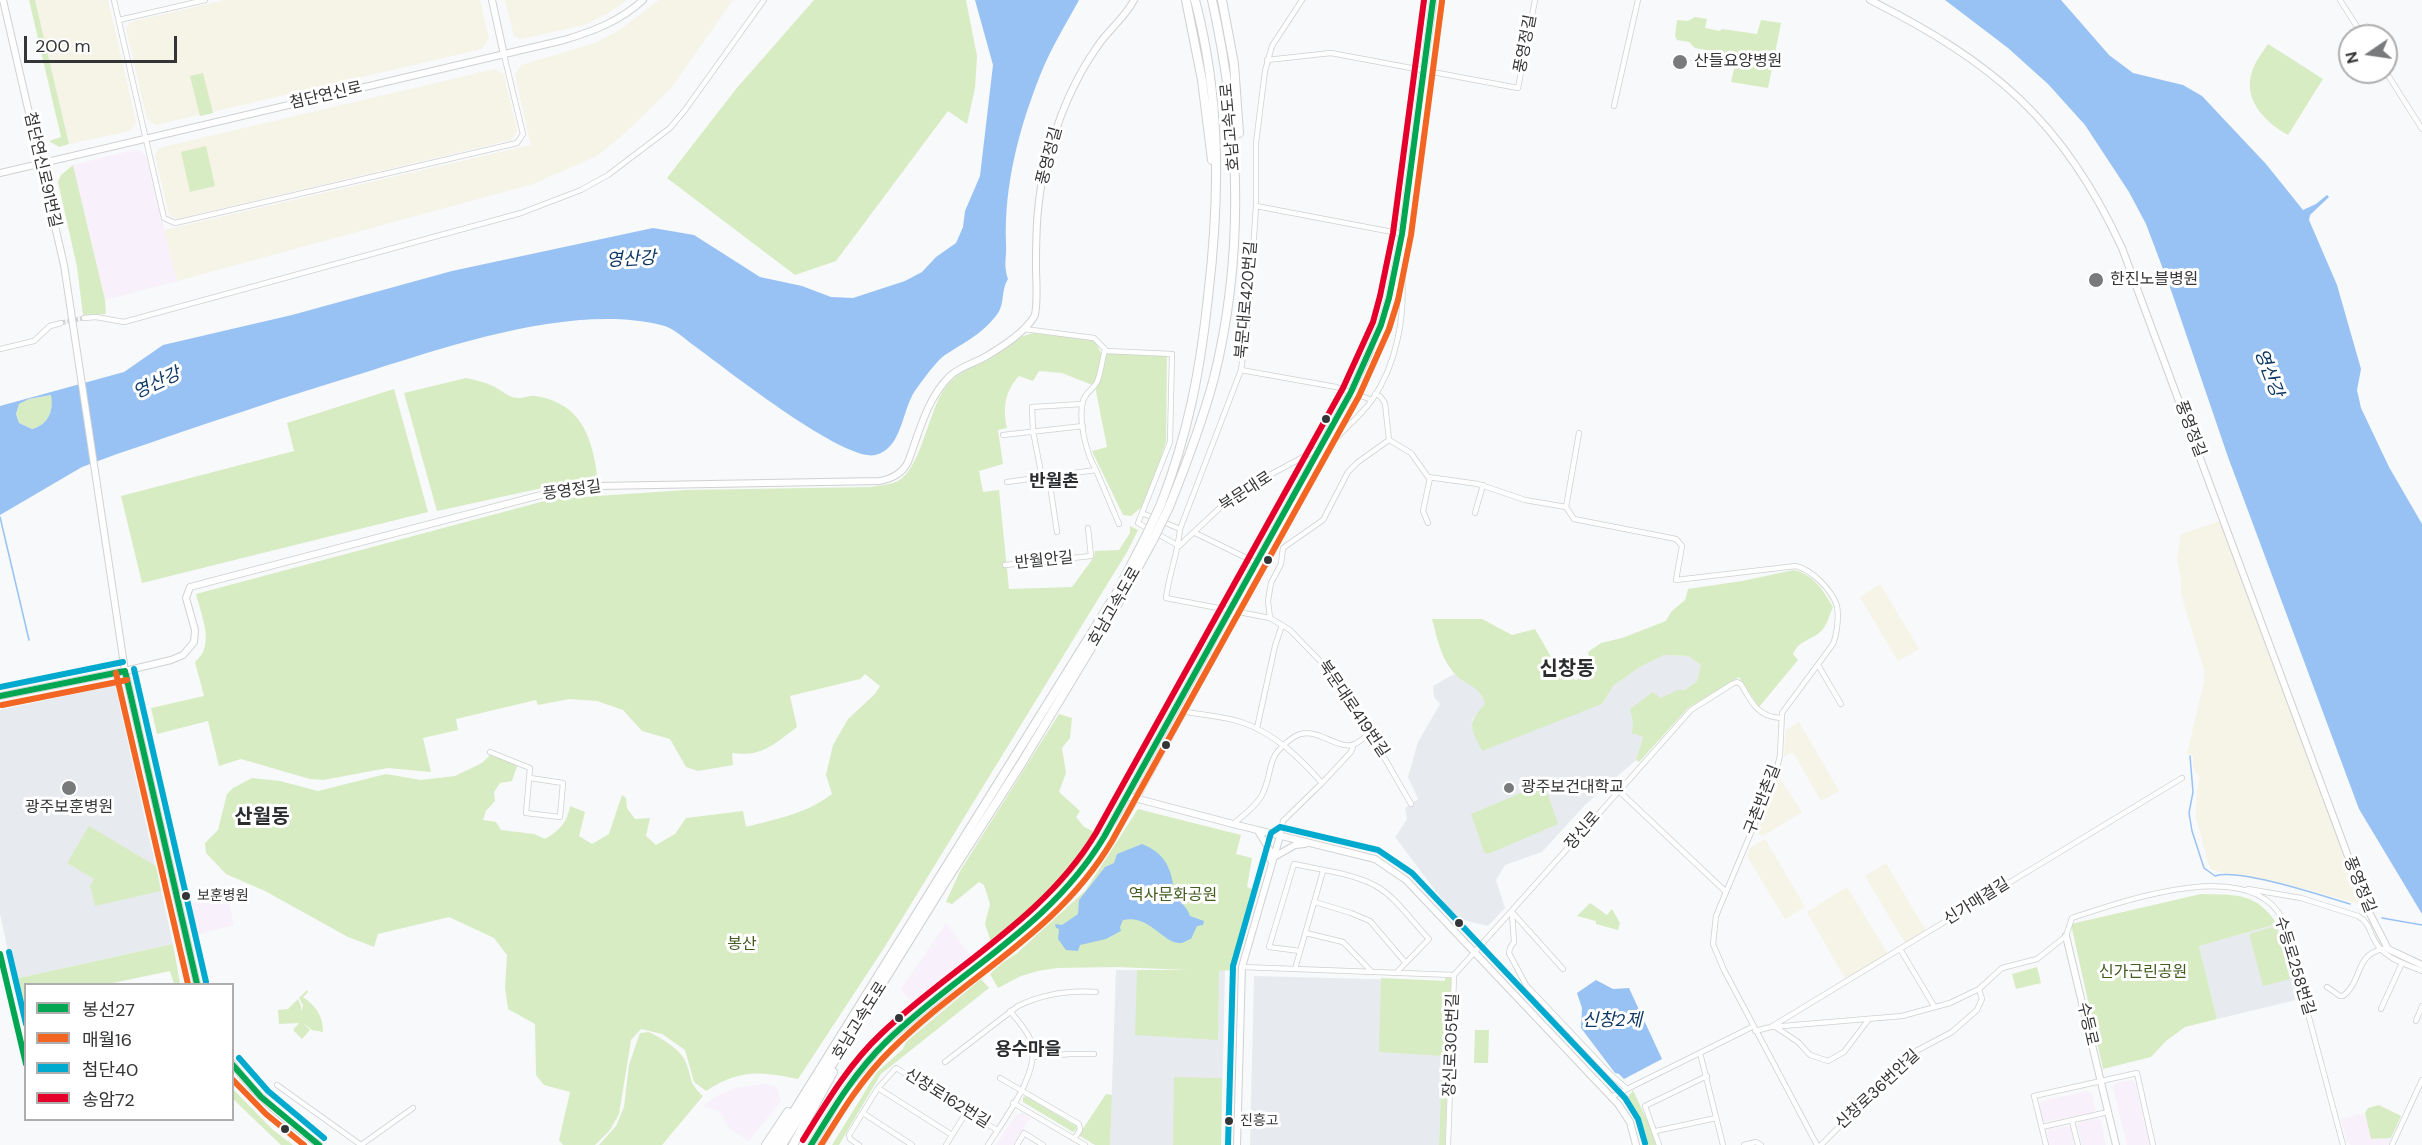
<!DOCTYPE html>
<html>
<head>
<meta charset="utf-8">
<style>
	body { margin:0 }
	#map { position:relative; width:2422px; height:1145px; overflow:hidden; background:#f7f9fa; font-family:"DM Sans","Noto Sans KR",sans-serif }
	canvas { display:block }
	.legend { position:absolute; left:24px; top:983px; width:210px; height:138px; box-sizing:border-box; background:#fff; border:2px solid #aeaeaf; margin:0; padding:8px 10px; list-style:none; font-size:18px; color:#343536 }
	.legend li { display:flex; align-items:center; gap:12px; height:30px }
	.legend b { width:30px; border:2px solid #aeaeaf }
	.north { position:absolute; left:2338px; top:24px; width:60px; height:60px; box-sizing:border-box; background:#fff; border:2px solid #aeaeaf; border-radius:50%; rotate:257deg; font-size:16px; font-weight:700; line-height:24px; text-align:center; color:#343536 }
	.north::after { content:''; display:block; margin:auto; width:21px; height:27px; background:#787a7b; clip-path:polygon(50% 0,100% 100%,50% 72%,0 100%) }
	.scale { position:absolute; left:24px; top:36px; width:153px; height:27px; box-sizing:border-box; border:3px solid #343536; border-top:0; padding-left:8px; font-size:18px; line-height:21px; white-space:nowrap; color:#343536; -webkit-text-stroke:4px #fff; paint-order:stroke }
</style>
</head>
<body>
<div id="map">
<canvas width="2422" height="1145"></canvas>
<ul class="legend">
<li><b style="height:8px;background:#00a651"></b>봉선27</li>
<li><b style="height:8px;background:#f26522"></b>매월16</li>
<li><b style="height:8px;background:#00a9ce"></b>첨단40</li>
<li><b style="height:8px;background:#e4002b"></b>송암72</li>
</ul>
<div class="north">N</div>
<div class="scale">200 m</div>
</div>
<script>
const g = document.querySelector('canvas').getContext('2d');
g.lineJoin = 'round';
function fill(path, color) {
  g.fillStyle = color;
  g.fill(path, 'evenodd');
}
function strokePath(path, color, width, dash) {
  g.strokeStyle = color;
  g.lineWidth = width;
  g.lineCap = dash ? 'butt' : 'round';
  g.setLineDash(dash || []);
  g.stroke(path);
}
function write(font, color, halo, rows, align = 'center') {
  g.font = font + ' "DM Sans","Noto Sans KR",sans-serif';
  g.lineWidth = 6;
  g.setLineDash([]);
  g.textBaseline = 'middle';
  g.strokeStyle = halo;
  g.fillStyle = color;
  for (const [text, x, y, turn = 0] of rows) {
    g.save();
    g.translate(x, y);
    g.rotate((+turn || 0) * Math.PI / 180);
    g.textAlign = isNaN(turn) ? turn : align;
    if (halo) g.strokeText(text, 0, 0);
    g.fillText(text, 0, 0);
    g.restore();
  }
}
fill(new Path2D(`
	M137 149 146 156 177 281 105 300 73 165Z
	M227 894 234 925 196 935 189 903Z
	M946 923 975 962 916 1008 901 989Z
	M2132 1080 2135 1083 2150 1145H2127L2113 1087 2116 1083Z
	M763 1084 777 1087 781 1101 749 1141 730 1129 718 1110 702 1107 717 1096 735 1088Z
	M2087 1091 2092 1094 2095 1110 2093 1113 2043 1122 2039 1105 2042 1101Z
	M1022 1113 1030 1118 1013 1145H996L1016 1115Z
	M2365 1113 2371 1139 2391 1138 2388 1145H2351L2347 1142 2341 1119Z
	M2097 1118 2101 1121 2106 1145H2082L2077 1125 2080 1122Z
	M2067 1126 2071 1128 2074 1145H2049L2047 1130Z`), '#f8f0fb');
fill(new Path2D(`
	M35 0H108L136 122 130 131 69 144Z
	M225 0H480L489 38 482 49 156 125 147 119 126 28 131 22Z
	M505 0H627L607 14 584 25 522 39 514 36Z
	M659 0H733L671 88 625 133 597 156 533 184 177 281 164 230 531 145 515 75 521 65 595 43 618 31Z
	M495 69 504 75 517 131 511 140 177 219 169 215 155 155 159 148Z
	M2220 521 2360 898 2363 905 2305 889 2223 873 2211 869 2208 863 2196 817 2197 790 2200 778 2193 768V755L2187 754 2204 681V670L2181 594V580L2177 559 2181 534Z
	M1880 584 1919 649 1898 661 1860 597Z
	M1799 722 1839 791 1821 801 1793 752 1784 757 1786 730Z
	M1778 776 1802 812 1763 836 1757 833Z
	M1765 839 1805 907 1785 919 1747 856 1750 848Z
	M1886 863 1926 931 1905 943 1865 876Z
	M1847 887 1888 954 1846 980 1807 912Z`), '#f6f3e7');
fill(new Path2D(`
	M1664 655 1688 656 1701 665 1697 681 1685 690 1643 737 1636 760 1585 805 1542 852 1505 865 1496 880 1505 908 1488 926 1456 918 1395 837 1407 819 1405 808 1418 799 1408 777 1418 742 1440 704 1434 697 1433 686 1454 674 1479 690 1486 704 1471 721 1602 704 1614 685 1640 667Z
	M115 685 173 944 14 979 0 914V710Z
	M2277 924 2300 999 2217 1019 2199 946Z
	M1116 970 1225 971 1221 1145H1110Z
	M1254 976 1445 981 1439 1145H1250Z`), '#e7ebf0');
fill(new Path2D(`
	M29 0H35L69 144 59 147 49 141 61 137Z
	M814 0H966L977 56 975 88 967 124 948 111 836 261 795 275 667 178 736 89Z
	M1695 17 1707 19 1705 28 1720 31 1722 29 1757 34 1761 20 1781 23 1768 88 1731 82 1736 60 1723 53 1695 48 1689 42 1677 40 1675 36 1677 20 1688 21Z
	M2268 44 2323 79 2288 135C2265 122 2241 99 2253 69 2256 60 2263 52 2268 44Z
	M203 73 213 113 200 116 190 76Z
	M206 146 215 186 190 192 181 152Z
	M73 165 105 300 106 314 83 315 77 267 58 182 61 175Z
	M1034 333 1092 339 1096 343 1101 353 1167 356 1166 442 1145 504 1131 516 1123 515 1092 451 1107 447 1095 386 1062 373 1039 371 1033 381 1019 376C1004 392 1003 409 1007 428L998 430 1003 464 979 471 983 492 999 490 1009 589 1072 587 1094 557 1095 551 1119 550 1130 533V526L1138 530 1127 552 884 948 798 1079C760 1071 739 1069 706 1091L694 1082 685 1050 662 1034 641 1029 631 1040 619 1114 610 1130 595 1145H563L559 1140 570 1092 544 1085 536 1075 535 1024 508 1009 505 988 507 955 494 938 449 917 378 934 374 947 348 937 265 891 226 874 206 853 205 843 218 830 227 794 233 788 252 778 280 781 318 791 386 774 421 780 455 776 482 763 491 754 517 766 512 781 500 783 494 792 495 801 486 811 483 820 496 822 501 830 534 834 545 839C560 830 567 823 570 806L585 812 579 836 592 844 609 834 622 795 626 798 627 808 635 819 650 818 646 836 656 845 675 834 686 818 743 811 746 827C776 819 806 814 832 794L826 775 833 745 848 719 875 694 880 686 865 674 860 679 790 696 797 727C773 745 762 757 732 753L733 765 698 771 686 767 670 739 642 731 623 710 597 701 570 699 538 705 536 700 456 719 458 730 423 738 431 772 388 768 323 780 310 779 241 759 219 766 208 721 157 734 151 708 204 696 195 662C216 646 201 615 196 594L552 499 686 490 871 487C880 485 893 485 901 479 922 463 929 410 945 388 958 370 977 367 994 356 1008 347 1016 336 1034 333Z
	M466 378C475 380 484 382 493 386 500 389 509 398 517 398 523 399 529 395 535 396 583 403 593 440 598 481L556 485 437 511 404 393Z
	M394 389 428 512 142 583 121 496 294 451 287 423Z
	M52 395C53 411 49 425 32 429L19 423 16 414 19 404 29 399Z
	M1794 570C1814 575 1823 590 1833 607 1829 615 1827 627 1819 633 1808 641 1799 641 1793 654L1798 660 1759 707 1739 677 1688 708 1639 762 1636 760 1643 737 1632 733 1633 722 1630 709 1653 692 1661 698 1677 690H1685L1697 681 1701 665 1688 656 1664 655 1640 667 1614 685 1602 704 1482 751C1471 727 1466 725 1485 704 1481 685 1463 685 1453 672 1440 656 1437 637 1432 619H1482L1512 635 1535 629 1561 674 1576 680 1592 670 1588 652 1601 643 1622 638 1666 621 1671 612 1685 600 1688 589 1742 581Z
	M1059 714 1072 718 1070 738 1062 748 1066 773 1059 792 1080 811 1076 817 1084 827 1097 833 1084 859 1059 888 992 945 985 924 990 904 984 885 979 882 952 904 946 902 960 871Z
	M1542 784 1545 786 1558 824 1488 854 1484 852 1471 814Z
	M1138 809 1241 835 1236 854 1252 858 1247 887 1257 891 1233 970 1219 971 1218 1040 1135 1035 1137 970H1187L1117 967 1057 968 1038 971 1021 976 998 988 990 974 1002 963 1016 954 1085 891Z
	M89 826 156 866 161 891 95 906 90 886 94 879 67 863Z
	M2201 894C2236 895 2256 892 2277 924L2199 946 2217 1019 2185 1027 2166 1041 2151 1057 2103 1069 2071 924Z
	M1590 903 1607 915 1612 909 1620 923 1618 930 1596 924V921L1577 916Z
	M2276 926 2290 979 2263 986 2249 934Z
	M173 944 180 984H174L170 971 108 984H26L25 1003 20 1004 14 979Z
	M2037 967 2041 983 2016 989 2012 974Z
	M1381 978 1445 981V978H1451L1445 1145H1439L1442 1056 1379 1052Z
	M981 979 989 988 881 1074 839 1145H832L877 1072 903 1049 906 1042Z
	M307 990 308 992 303 997C316 1006 323 1016 323 1032L312 1030 303 1023 310 1030 302 1039 293 1030 299 1023 279 1024 278 1010 288 1009 298 999 301 1006V1012L303 1005 299 998Z
	M1475 1030H1489L1488 1063H1474Z
	M649 1032C661 1038 682 1050 686 1063 693 1080 688 1082 703 1096L662 1145H599L616 1126 624 1107 629 1065 640 1033Z
	M1174 1077 1222 1078 1221 1145H1173Z
	M232 1088 273 1130 293 1145H281L233 1099Z
	M1633 1090 1654 1135 1656 1145H1648L1646 1134 1628 1097Z
	M1106 1094 1112 1095 1110 1145H1095L1080 1136V1133Z
	M1026 1096 1076 1126 1077 1129 1073 1132 1023 1102V1097Z
	M2379 1105 2401 1116 2391 1138 2371 1139 2365 1113 2368 1108Z`), '#d8ecc3');
fill(new Path2D(`
	M975 0H1079C1066 24 1051 48 1041 73 1019 128 1004 185 1006 243 1007 259 1003 263 1008 279 1000 292 1006 305 995 317 981 335 963 343 945 355 937 360 917 387 912 396 902 415 900 450 875 455 844 462 726 369 696 347 686 340 673 327 661 325 574 304 456 344 373 370 287 396 202 425 117 454L82 467 0 515V406L124 372 163 345 292 315 452 271 653 228 694 235 760 277 802 286 831 297 853 298 905 281 922 272 936 257 956 243 963 227 965 211 980 176 993 65ZM51 395C54 411 48 425 32 429L19 423 16 414 19 404 29 399Z
	M1945 0H2061L2109 55 2133 73 2183 85 2202 96 2266 164 2303 210 2316 204 2327 195 2329 197 2310 215 2309 220 2337 285 2361 369 2357 390 2361 408 2389 467 2422 524V914L2359 809 2228 457 2172 293 2146 224 2129 192 2085 125 2048 84 2008 48Z
	M1142 844C1161 852 1169 862 1173 883 1174 889 1171 886 1174 892 1178 901 1187 906 1190 916L1204 921 1203 925 1197 926 1191 939C1187 940 1183 944 1178 943 1162 941 1148 914 1123 920L1120 927 1121 931 1106 939 1080 945 1078 951 1066 950 1058 939 1059 929 1056 928 1055 924 1062 925 1078 914 1079 900 1105 867 1114 863 1117 854Z
	M1596 980 1613 989 1629 988 1662 1059 1624 1079 1619 1074 1615 1073 1581 1028 1582 1008 1577 993Z`), '#98c2f4');
strokePath(new Path2D(`
	M0 517 29 640
	M2190 756 2193 792 2189 813 2192 831 2204 868 2215 876C2239 868 2323 896 2350 904
	M2382 918 2422 925`), '#98c2f4', 1.5);
strokePath(new Path2D(`
	M61 323 84 318`), '#d0d2d3', 4.5, [4.5, 2]);
const street = new Path2D(`
	M114 0 164 218 175 223 517 143 523 134 504 55
	M1302 0 1272 46 1265 71 1256 143V206L1249 311 1241 370 1180 529C1178 553 1169 574 1166 598L1270 618 1290 630 1325 666 1370 733 1411 804
	M2340 0 2363 36
	M119 20 205 0
	M1267 60 1331 53 1518 88 1535 0
	M2386 72 2422 129
	M1614 106 1638 0
	M1256 206 1403 234
	M84 318 96 317 124 322 521 213 581 190 608 175 670 128 685 110 764 0
	M1024 329 1094 338 1107 351 1172 354 1170 442 1142 513
	M0 349 34 341 50 326 61 323
	M1241 370 1336 387 1372 400
	M1375 394 1380 396 1385 403 1389 440 1411 453 1428 477 1478 484 1525 500 1566 507 1574 519 1676 539 1682 546 1676 580 1796 566C1812 570 1832 590 1837 606 1839 617 1837 634 1833 644L1782 713 1780 755 1776 773 1716 916 1713 944 1724 970 1817 1145
	M1003 435 1083 426
	M1336 438C1348 426 1362 414 1372 400 1397 364 1405 317 1402 274
	M1096 470C1086 453 1078 420 1083 401 1087 390 1093 390 1097 382 1101 373 1102 360 1105 350
	M1042 478 1033 431 1032 407 1082 404
	M1049 478 1057 532
	M1007 482 1096 470 1119 524
	M1566 507 1579 433
	M1475 513 1483 485
	M1428 523 1423 511 1430 478
	M1180 529 1142 513 1138 523 1179 546 1225 503 1253 484 1318 449
	M1195 533 1257 563
	M1005 565 1091 556 1088 528
	M1270 618 1268 601 1271 583 1281 564 1283 548 1323 520 1348 472 1358 462 1389 440
	M1818 665 1841 704
	M1182 711C1201 715 1223 716 1241 722 1274 733 1299 757 1322 783L1351 752 1354 744
	M1257 728 1275 646 1282 625
	M490 752 530 768 526 813 560 817 563 783 530 778
	M1619 791 1691 710 1732 684 1737 682 1741 684C1751 702 1758 717 1781 718
	M1233 824C1243 816 1255 807 1262 795 1275 769 1263 758 1294 737 1314 723 1338 752 1355 744 1361 741 1366 736 1370 733
	M1280 836 1283 821 1322 783
	M2248 889 2301 898 2358 916C2371 923 2370 937 2379 947 2389 960 2408 965 2422 971
	M1315 902 1351 913 1370 921 1405 962
	M1512 912 1563 969
	M1512 913 1514 942 1510 948 1509 953 1526 985 1612 1076 1626 1088
	M1306 933 1343 942 1372 972
	M1900 949 1934 1006
	M1300 951 1269 947 1294 864C1321 870 1352 873 1376 886 1395 896 1414 924 1429 939L1396 973
	M1242 967 1454 975
	M1295 969 1323 871
	M2327 987 2340 996H2343C2363 981 2354 955 2383 949
	M2381 1009 2402 963
	M2416 1021 2422 1006
	M1771 1027 2182 778
	M1777 1028 1798 1042 1810 1055 1828 1061 1844 1052 1869 1019
	M1755 1031 1771 1027 1902 1016 1950 1003 1979 989 2002 968 2037 959 2066 936 2072 918C2123 901 2251 855 2283 920L2343 1145
	M1700 1053 1723 1145
	M1034 1057 1070 1054H1094
	M945 1062 1018 1006C1043 994 1069 990 1096 992
	M1000 1078 1079 1124 1080 1130 1074 1139
	M277 1085 361 1145
	M878 1088 952 1135
	M1611 1097 1754 1026
	M1013 1103 1085 1145
	M863 1113 912 1145
	M2072 1121 2078 1145
	M2042 1127 2108 1112
	M1656 1131 1716 1118
	M361 1145 413 1108
	M859 1145 850 1139 849 1135 878 1088 896 1068 997 1130
	M946 1145 967 1111
	M988 1145C1004 1120 1042 1070 1031 1041 1027 1030 1017 1020 1010 1011
	M1017 1145 1024 1133 1043 1145
	M1448 1145 1454 975 1619 791 1725 891
	M1659 1145 1645 1106 1707 1076
	M1744 1145 1756 1142 1761 1145
	M1821 1145 1904 1061 1916 1051 1952 1032 1977 1010 1982 999 1979 989
	M2046 1145 2034 1096 2137 1073 2153 1145
	M2392 1145 2422 1080`);
const secondary = new Path2D(`
	M3 0 64 265 125 671 197 984
	M492 0 504 55
	M1870 0C1993 62 2063 120 2122 248L2368 910 2388 949 2422 965
	M0 173 564 40C594 31 620 21 643 0
	M0 696 125 671 171 660 183 655 194 642 195 630 186 598 190 587 552 492 599 486 879 481C892 479 902 474 908 462 919 433 927 398 950 376 962 365 977 363 990 354 1005 345 1027 330 1035 315 1038 299 1036 281 1036 265 1036 231 1037 197 1046 164 1056 124 1073 81 1097 47 1108 30 1125 18 1134 0
	M1127 796 1233 824 1375 859 1406 880 1618 1104 1630 1122 1636 1145
	M1258 831 1271 852 1270 859
	M1274 857 1295 845 1305 844
	M2066 936 2116 1145
	M232 1063C255 1096 287 1121 319 1145
	M1237 1145 1242 967 1280 836`);
const primary = new Path2D(`
	M811 1145C833 1108 855 1072 886 1042 943 987 1016 945 1070 886 1083 871 1094 854 1104 837L1351 392 1381 325 1389 298 1402 234 1433 0
	M821 1145 849 1097 888 1050 1047 917 1071 895 1092 869 1136 798 1294 508 1358 395 1376 356 1394 304 1408 235 1441 0`);
const highway = new Path2D(`
	M1186 0 1202 80 1212 160
	M1222 0 1234 64 1239 133
	M1161 504C1188 434 1200 372 1208 297 1220 197 1221 98 1195 0
	M1169 507C1186 465 1202 423 1214 378 1245 253 1240 125 1212 0
	M766 1145 788 1112
	M773 1145 1116 594 1146 536
	M782 1145 944 884 1021 764 1120 600 1153 540
	M793 1145 833 1072`);
strokePath(street, '#cfd1d2', 6);
strokePath(secondary, '#cfd1d2', 8);
strokePath(primary, '#cfd1d2', 8);
strokePath(highway, '#cfd1d2', 10);
strokePath(street, '#fefefe', 4.5);
strokePath(secondary, '#fefefe', 6);
strokePath(primary, '#fefefe', 7);
strokePath(highway, '#fefefe', 8);
const highwayBridge = new Path2D(`
	M1146 536 1161 504
	M1153 540 1169 507`);
strokePath(highwayBridge, '#cfd1d2', 10, []);
strokePath(highwayBridge, '#fefefe', 8);
strokePath(new Path2D(`
	M125 671 197 984
	M0 696 125 671
	M0 954 26 1064
	M232 1064 261 1097 319 1145
	M811 1145C833 1109 855 1072 886 1042 959 971 1050 927 1104 837L1351 392 1381 325 1389 298 1402 234 1433 0`), '#00a651', 6);
strokePath(new Path2D(`
	M116 673 188 984
	M2 705 127 680
	M232 1079 266 1114 304 1145
	M821 1145C842 1111 863 1077 891 1050 965 976 1057 934 1112 841L1359 396 1389 329 1398 300 1411 235 1442 1`), '#f26522', 6);
strokePath(new Path2D(`
	M134 669 206 982
	M0 687 123 662
	M9 952 26 1024
	M239 1058 268 1091 324 1138
	M1228 1145 1233 966 1271 833 1280 827 1378 850 1412 873 1625 1098 1638 1119 1645 1143`), '#00a9ce', 6);
strokePath(new Path2D(`
	M803 1140C826 1103 849 1064 881 1034 953 966 1044 919 1096 833L1343 388 1373 322 1380 296 1393 233 1424 0`), '#e4002b', 6);
for (const [x, y, r, color] of [
	[1680,62,8,"#787a7b"],
	[2096,280,8,"#787a7b"],
	[1326,419,5,"#343536"],
	[1268,560,5,"#343536"],
	[1166,745,5,"#343536"],
	[69,788,8,"#787a7b"],
	[1509,788,6,"#787a7b"],
	[186,896,5,"#343536"],
	[1459,923,5,"#343536"],
	[899,1018,5,"#343536"],
	[1229,1121,5,"#343536"],
	[285,1129,5,"#343536"]
]) {
  const dot = new Path2D();
  dot.arc(x, y, r, 0, 2 * Math.PI);
  g.fillStyle = color;
  g.fill(dot);
  strokePath(dot, '#fff', 2);
}
write('14px', '#343536', '#fff', [
	["보훈병원",197,896],
	["진흥고",1240,1121]
], 'left');
write('16px', '#343536', '#fff', [
	["풍영정길",1526,44,-79],
	["첨단연신로",326,96,-13],
	["호남고속도로",1231,127,-95],
	["풍영정길",1050,156,-75],
	["첨단연신로91번길",42,170,77],
	["북문대로420번길",1247,300,-85],
	["풍영정길",2190,429,69],
	["풍영정길",572,491,-8],
	["북문대로",1246,492,-33],
	["반월안길",1044,561,-6],
	["호남고속도로",1115,607,-60],
	["북문대로419번길",1353,709,56],
	["구촌반촌길",1763,800,-69],
	["장신로",1583,831,-49],
	["풍영정길",2359,885,68],
	["신가매결길",1977,902,-32],
	["수등로258번길",2294,966,73],
	["호남고속도로",860,1021,-58],
	["수등로",2087,1024,77],
	["장신로305번길",1452,1045,-88],
	["신창로36번안길",1878,1090,-43],
	["신창로162번길",947,1099,32]
]);
write('16px', '#343536', '#fff', [
	["산들요양병원",1694,62],
	["한진노블병원",2110,280],
	["광주보건대학교",1521,788],
	["광주보훈병원",69,808,"center"]
], 'left');
write('16px', '#445c21', '#fff', [
	["역사문화공원",1173,896],
	["봉산",742,945],
	["신가근린공원",2143,973]
]);
write('italic 18px', '#0f3965', '#fff', [
	["영산강",631,260,-3],
	["영산강",2268,373,69],
	["영산강",157,384,-25],
	["신창2제",1612,1021]
]);
write('bold 18px', '#2b2c2e', '#fff', [
	["반월촌",1054,482],
	["용수마을",1028,1050]
]);
write('bold 20px', '#2b2c2e', '#fff', [
	["신창동",1567,670],
	["산월동",262,818]
]);
</script>
</body>
</html>
